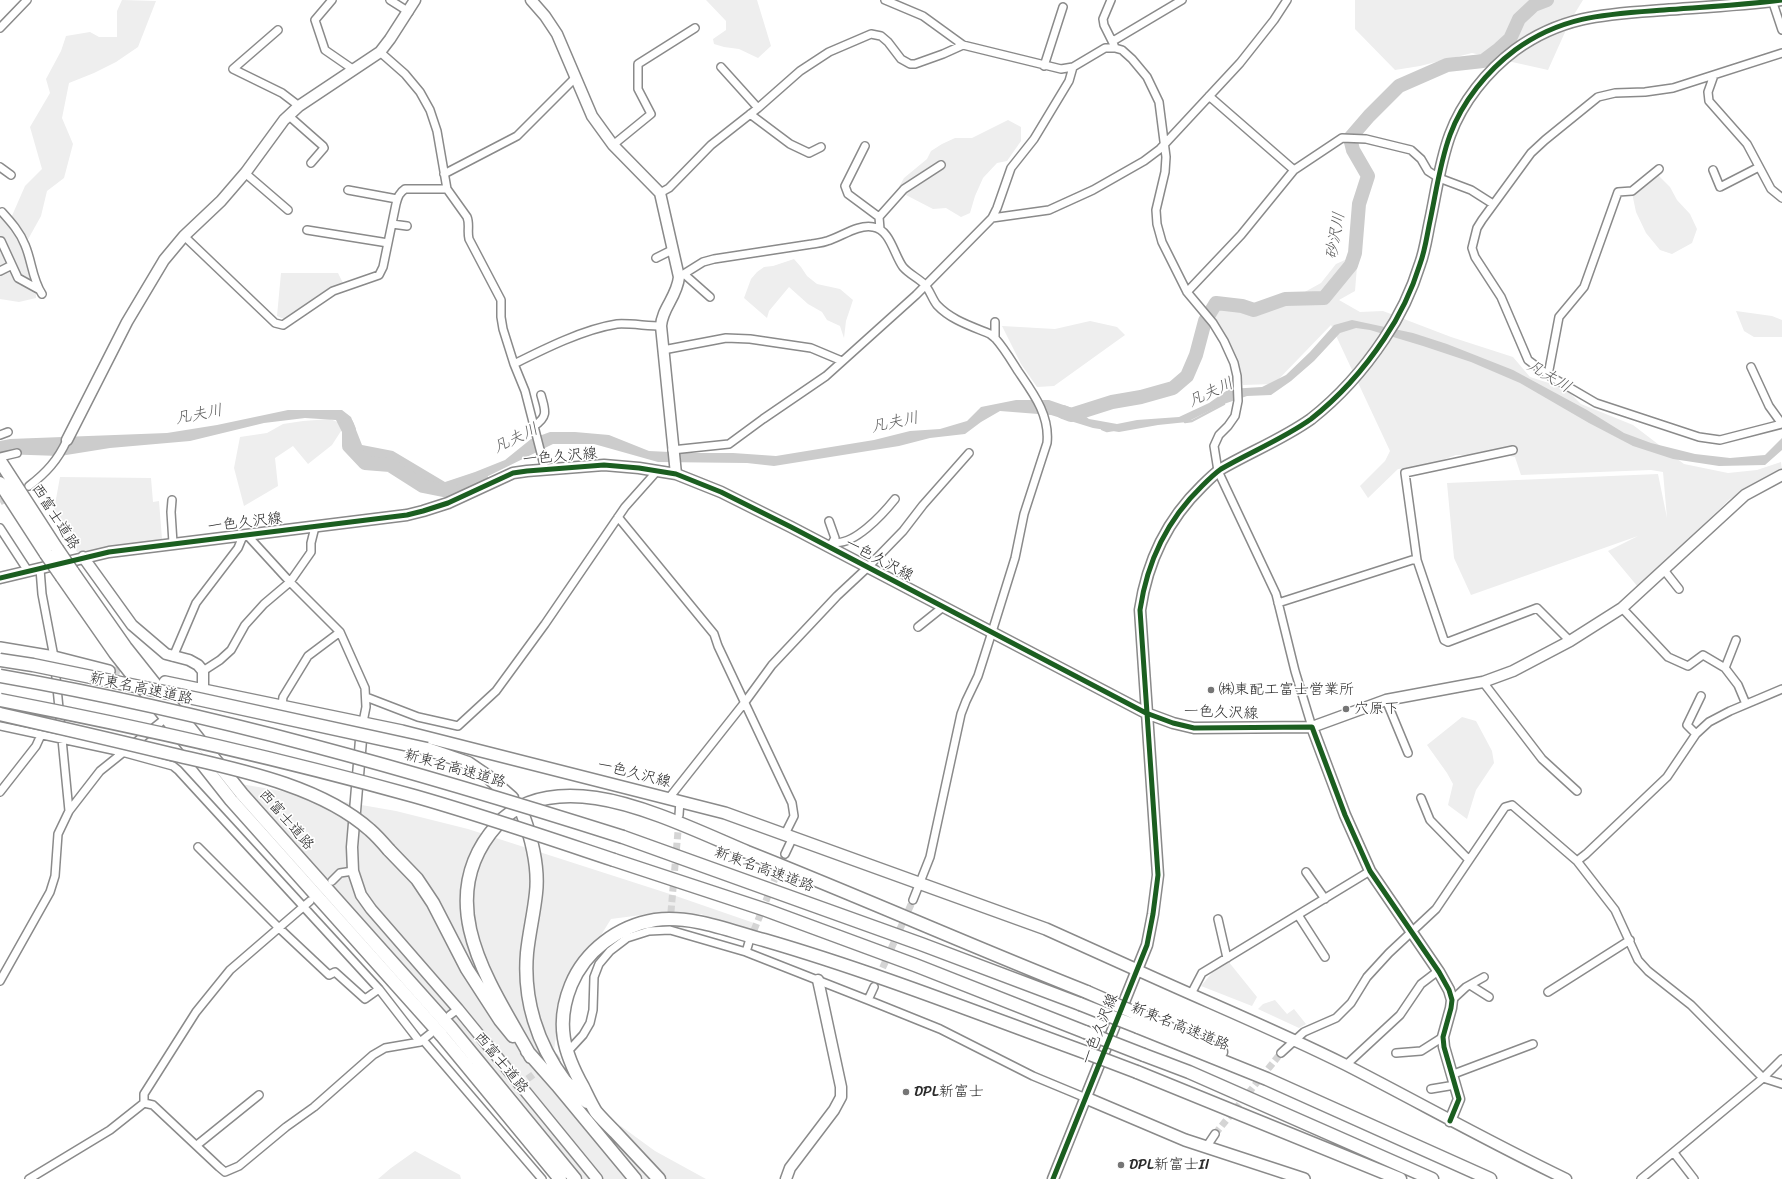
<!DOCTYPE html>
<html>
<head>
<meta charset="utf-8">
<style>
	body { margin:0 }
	canvas { display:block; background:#fff }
</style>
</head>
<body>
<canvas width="1782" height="1179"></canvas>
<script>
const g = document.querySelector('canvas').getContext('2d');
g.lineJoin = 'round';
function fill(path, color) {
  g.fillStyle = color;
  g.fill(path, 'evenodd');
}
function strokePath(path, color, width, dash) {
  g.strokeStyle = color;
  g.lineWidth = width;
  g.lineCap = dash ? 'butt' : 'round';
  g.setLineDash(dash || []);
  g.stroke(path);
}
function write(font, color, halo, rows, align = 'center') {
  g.font = font + ' Sriracha,"Klee One",sans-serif';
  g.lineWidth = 3.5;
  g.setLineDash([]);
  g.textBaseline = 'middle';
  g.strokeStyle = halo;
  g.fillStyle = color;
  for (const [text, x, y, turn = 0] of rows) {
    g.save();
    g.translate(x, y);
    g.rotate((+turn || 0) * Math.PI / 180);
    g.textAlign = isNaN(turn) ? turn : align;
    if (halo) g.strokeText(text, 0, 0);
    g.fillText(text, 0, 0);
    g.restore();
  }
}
fill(new Path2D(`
	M122 0 156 1 138 47 116 62 94 73 69 83 62 118 73 144 64 178 47 191 41 216 26 243 19 232 26 262 36 283V298L19 302 0 299V215L17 229 11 218 25 186 42 169 30 127 50 93 46 79 61 51 66 36 90 32 99 37H117V11Z
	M706 0H757L771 46 758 58 739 49 724 47 714 44 713 39 726 30V21Z
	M1355 0H1583L1570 21 1548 70 1472 53 1420 66 1395 70 1355 29Z
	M1008 120 1021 127V141L1007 161 997 163 983 178 975 196 970 213 961 217 946 208 933 209 906 195 899 187 904 178 927 159 931 151 942 144 955 138H972Z
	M1657 174 1670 187 1677 200 1690 214 1697 229 1692 243 1672 254 1660 250 1646 233 1636 212 1632 193 1641 179Z
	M1358 254 1355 291 1339 300 1360 312 1383 311 1451 337 1513 357 1530 377 1555 385 1570 393 1581 404 1633 425 1684 464 1728 473 1757 470 1781 462 1782 469 1730 499 1638 587 1608 551 1638 536 1471 595 1454 558 1447 483 1658 474 1667 518 1663 472 1651 470 1521 475 1515 457 1504 455H1456L1426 466 1398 469 1368 498 1360 486 1385 461 1390 451 1331 325 1274 384 1243 385 1213 312 1224 301 1243 312 1273 306 1292 299 1321 283 1336 264Z
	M794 259 801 267 807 276 817 284 840 289 853 300 846 321 844 338 840 326 827 320 822 312 808 304 789 287 769 311 767 318 744 298 751 279 757 272 764 267 773 266Z
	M281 273H338L343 283 284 319 277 316Z
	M1736 311 1772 316 1782 320V337H1754L1744 331Z
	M1090 321 1117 327 1125 335 1054 386 1037 387 1021 364 1002 326 1055 329Z
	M330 419 340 423 341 431 332 445 308 464 293 446 275 458 278 486 244 506 234 468 240 437 267 433 283 424 303 421Z
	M60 477 151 478 153 502 159 501 162 539 77 552 54 510Z
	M1462 717 1476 721 1492 751 1494 763 1476 790 1467 819 1448 805 1453 784 1447 773 1427 745Z
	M241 784 396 811 468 829 673 895 754 923 750 933 701 914H649L611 919 561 1000 553 1058 607 1116 655 1151 706 1179H583L513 1091 406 968 376 937Z
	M1228 961 1257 997 1252 1006 1201 986 1215 969Z
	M1275 1000 1287 1014 1294 1009 1306 1024 1299 1028 1258 1009 1263 1004Z
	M415 1151 460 1175 461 1179H378L391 1168Z`), '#eee');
fill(new Path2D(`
	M1352 320 1413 333 1447 344 1513 370 1587 410 1624 433 1651 443 1695 454 1730 458 1765 455 1782 438V450L1765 465 1719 466 1673 459 1633 446 1589 423 1520 383 1471 362 1423 346 1370 330 1356 328 1340 333 1314 361 1291 381 1271 395 1247 396 1221 405 1187 422 1158 425 1119 432 1093 428 1051 415 1000 411 981 422 965 434 930 438 899 446 774 466 747 463 658 462 594 444H553L456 492 444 494 428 487 392 463H365L345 438 336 420 305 418 264 423 190 441 110 448 60 456 0 454V441L10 439 167 433 217 425 288 410H342L351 417 362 445 393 451 445 482 475 472 505 460 531 439 550 432H575L609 435 649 451 690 453H733L776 456 874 440 910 431 940 429 967 421 981 407 1016 400H1049L1075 409 1089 419 1117 424 1137 420 1179 417 1209 403 1229 389 1262 387 1286 375 1310 352 1334 325Z`), '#ccc');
strokePath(new Path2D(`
	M1185 422 1192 421 1224 404
	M1102 429 1107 431 1113 430`), '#ccc', 2.5);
strokePath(new Path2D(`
	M1063 412 1071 415 1112 402 1141 397 1173 388 1187 376 1196 355 1205 321 1216 303 1242 306 1254 310 1285 299 1324 298 1351 265 1355 253 1359 204 1368 176 1353 150 1350 138 1369 116 1399 86 1447 65 1483 61 1499 49 1510 39 1519 19 1534 5 1547 0
	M347 425 349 430V446L365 463 390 465 423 486 458 493 481 478`), '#ccc', 14);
strokePath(new Path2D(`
	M0 502 12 495
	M670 923 679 820
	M750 940 785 854
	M874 987 913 900
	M519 1085 569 1049
	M1215 1134 1281 1053`), '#d5d5d5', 7, [7, 3.5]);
strokePath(new Path2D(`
	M109 671 138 677`), '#d5d5d5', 11, [11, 5.5]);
const street = new Path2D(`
	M332 0 315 20 325 50 354 70
	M390 0 409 12
	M885 0 923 16 963 45 1061 69 1073 67 1105 48H1115L1122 50 1132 59 1147 77 1159 102 1166 157 1165 172 1156 210 1157 224 1162 242 1187 292 1213 323 1224 341 1234 363 1237 376 1238 401 1235 416 1228 426 1219 435 1214 446 1218 471 1276 594 1295 671 1312 727
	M1111 0 1103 19 1104 25 1114 45
	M1772 0 1782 30
	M0 28 27 0
	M278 30 233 69 282 93 299 106
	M1113 41 1182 0
	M380 52 405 74 420 92 430 110 437 131 447 189 467 217C470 224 467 231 469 239L501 300V317L503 329 514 364 525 391 545 469
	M1782 53 1673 88 1645 92 1615 93 1598 97 1545 140 1531 153 1482 220 1477 228 1472 248 1475 257 1501 297 1528 360 1548 375 1596 403 1699 437 1720 440 1782 424
	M1044 66 1063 7
	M721 67 758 108
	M1714 75 1708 92 1709 101 1747 144 1771 189 1782 198
	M1209 96 1294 170
	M750 114 790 144 809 153 821 147
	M289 116 323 146 324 148 311 163
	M613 145 651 114 638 89V64L695 28
	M865 146 845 186 848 194 879 217 880 229
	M0 167 11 175
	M1713 170 1720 187 1759 167
	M245 173 288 210
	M444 174 517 136 575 78
	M348 190 397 199
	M660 193 669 188 711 145 758 108 800 71 829 52 871 34 881 36 888 42 901 59 910 64H915L943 54 963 45
	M2 212C11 222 20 232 25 245 32 261 32 279 42 294
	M879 217 904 189 941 165
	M992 218 1049 210 1093 190 1144 161 1160 149 1240 63 1274 20 1287 0
	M392 224 407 226
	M307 230 388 243
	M184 236 275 323 283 325 333 291 379 275 383 267 396 204C398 197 399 193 405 189H447
	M0 241H1L18 278 38 289
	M656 258 672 250
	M0 271 12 265
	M684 274 710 297
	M679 277 703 262 714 259 812 244C817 243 822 243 827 241 841 237 858 224 873 227 890 229 894 255 903 267 909 274 918 278 924 284 930 290 932 299 937 305 951 320 971 326 990 334L995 338C1004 348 1011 360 1018 371 1033 393 1050 415 1047 443L1024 514 1015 558 992 632 978 676 966 701 961 714 930 857 913 900
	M1187 292 1241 235 1294 170 1342 138 1366 139 1411 150 1421 159 1428 171 1439 178 1471 190 1493 204
	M995 322V338
	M663 350 726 338 750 339 811 348 842 361
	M514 364C544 349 584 329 617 324 628 323 648 326 661 326
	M1751 367 1769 406 1782 424
	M1548 375 1559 317 1584 287 1618 192 1632 191 1659 169
	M534 426C549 416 545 410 541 395
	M0 435 8 432
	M672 450 729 444 763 419 826 376 916 295 992 218 997 208 1011 168 1034 139 1069 81 1073 67
	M0 457 17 453
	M29 486C46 473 58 460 67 440
	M172 500 171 512 173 543
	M618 517 714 634 718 646 792 803 794 816 785 834
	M829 521 835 538 831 545
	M0 528 28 571
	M247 535 290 582 340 632 365 688 366 707 363 722
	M833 542C853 547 883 514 895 499
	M1417 560 1405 473 1513 450
	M40 569 42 594 54 657 69 811
	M1664 570 1679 589
	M1278 603 1412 560H1417L1444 640 1448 642 1537 608 1570 641
	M1622 608 1668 657 1688 666 1703 655 1725 668 1738 685 1746 704
	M918 627 943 607
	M173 657 196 603 238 548 243 536
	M1725 668 1736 640
	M203 671 220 660 231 650 245 625 264 604 290 582 311 552V543L315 527
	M1483 682 1542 759 1577 791
	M366 697 418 717 458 726 496 691 545 624 625 507 658 470
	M1386 700 1408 753
	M282 705 283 697 308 656 340 632
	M0 726 122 752 173 766 178 770 379 989 420 1042
	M1696 734 1687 725 1701 696
	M0 792 36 746 41 735
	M669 798 745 702 772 665 837 596 867 568 903 531 923 505 969 453
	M1421 798 1430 820 1468 859
	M679 815 680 801
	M198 847 279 928 329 975 335 972 365 999 379 989
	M785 854 793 837
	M1577 861 1615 910 1638 960 1648 971 1691 1005 1763 1078 1782 1084
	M1306 872 1325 899
	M332 881 340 873 353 871
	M1298 915 1325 957
	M1218 919 1227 958
	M746 952 749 942
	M0 981 50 892 55 876 58 834 69 811 100 771 161 722
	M1470 985 1489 997
	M1548 992 1630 940
	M1191 994 1202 973 1370 871
	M868 1000 874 987
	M1452 1000 1466 987 1484 977
	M450 1015 458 1009
	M423 1040 542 1179
	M571 1048 583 1035 590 1023 593 1010 594 977 599 964 610 951 627 938 649 931 670 930 746 952 868 1000 940 1029 1033 1076 1086 1098
	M1281 1053 1304 1032 1336 1018 1351 1003 1367 977 1389 953 1436 909 1505 807 1512 805 1577 861 1586 854 1667 777 1696 734 1709 722 1730 711 1782 689
	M1396 1053 1421 1051 1443 1037
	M1346 1065 1400 1015 1421 984 1438 971
	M1451 1075 1533 1044
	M1431 1089 1455 1085
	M144 1103V1094L196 1012 230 970 310 901
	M197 1145 259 1095
	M1207 1146 1215 1134
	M1674 1153 1694 1179
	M29 1179 110 1130 144 1103 153 1105 219 1167 225 1172 239 1166 286 1127 314 1107 373 1055 385 1048 420 1042 430 1034
	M1641 1179 1763 1078 1782 1059`);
const secondary = new Path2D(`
	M531 0 545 16 557 34 592 116 613 145 660 193 679 277C677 297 662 308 661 326L676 474
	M67 440 127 322 164 260 184 236 221 201 246 172 284 120 299 106 380 52 390 39 415 0
	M83 557 132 625 166 654 189 660 198 665 203 671V690
	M0 578 109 552 407 515 423 511 448 503 513 473 527 471 604 465 639 468 676 474 721 492 791 527 1146 713 1173 723 1194 728 1312 727 1345 815 1370 871 1439 972 1449 990 1452 1000 1451 1008 1443 1037 1444 1047 1459 1099 1450 1121
	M1312 727 1386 700 1483 682 1513 671 1570 641 1622 608 1745 495 1782 475
	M362 728 352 847 353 871 361 895 371 909 458 1009 597 1179
	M1137 970C1207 1002 1278 1031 1346 1065 1420 1103 1491 1143 1566 1179
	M786 1179 790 1168 834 1110 841 1097V1087L818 980
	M1053 1179 1147 945 1153 914 1158 875 1140 610C1147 562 1167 520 1202 486 1208 480 1214 474 1221 469 1250 452 1283 439 1311 419 1339 397 1364 369 1384 339 1399 317 1412 290 1420 264 1425 251 1427 235 1430 221 1436 193 1440 162 1450 135 1462 102 1487 71 1515 50 1563 15 1608 14 1664 10 1704 7 1743 5 1782 0`);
const primary = new Path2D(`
	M0 648 54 657 109 671
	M165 682 402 731 725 813 1046 929 1137 970
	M1086 1098 1185 1140 1304 1179`);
const highway = new Path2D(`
	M0 461 57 549
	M0 483 46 554
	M72 571 126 648 242 794 451 1028 575 1179
	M62 577 115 653 231 800 442 1036 560 1179
	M427 749 468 763 487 776 512 798
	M523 815C532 840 539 867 536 893 534 913 529 933 527 953 523 999 537 1044 565 1081 571 1088 580 1095 587 1102
	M623 837 921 944 1080 1004
	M389 850 417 879 433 903 467 969 500 1020 513 1036
	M614 860 766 910 915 965 1085 1032
	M1142 1016 1221 1052
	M1138 1027 1267 1079 1490 1179
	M527 1051 557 1085 635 1179
	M1144 1055 1189 1072 1432 1179
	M531 1057C491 985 429 901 497 825 522 797 560 793 596 798 644 805 702 833 747 852 861 897 973 947 1087 992
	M1137 1072 1400 1179
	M659 1179C644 1163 630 1148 615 1132 609 1126 602 1119 596 1112 591 1104 587 1095 583 1087 564 1053 555 1024 571 985 585 951 618 926 655 920 692 915 730 931 764 940 874 972 980 1014 1087 1053`);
strokePath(street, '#8a8a8a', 10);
strokePath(secondary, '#8a8a8a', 13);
strokePath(primary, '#8a8a8a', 14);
strokePath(highway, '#8a8a8a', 15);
strokePath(street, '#fff', 7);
strokePath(secondary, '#fff', 10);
strokePath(primary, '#fff', 11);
strokePath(highway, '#fff', 12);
const highwayBridge = new Path2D(`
	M57 549 72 571
	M46 554 62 577
	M0 660 33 665 198 699 427 749
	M0 676C212 713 418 772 623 837
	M0 700C139 727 277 758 414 796 481 815 548 838 614 860
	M0 714C57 727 114 740 171 754 235 769 320 785 370 830 377 836 383 843 389 850
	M1087 992 1142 1016
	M1080 1004 1138 1027
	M1085 1032 1144 1055
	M1087 1053 1137 1072`);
strokePath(highwayBridge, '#8a8a8a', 15, []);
strokePath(highwayBridge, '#fff', 12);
strokePath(new Path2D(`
	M0 578 109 552 407 515 423 511 448 503 513 473 527 471 604 465 639 468 676 474 721 492 791 527 1146 713 1173 723 1194 728 1312 727 1345 815 1370 871 1439 972 1449 990 1452 1000 1451 1008 1443 1037 1444 1047 1459 1099 1450 1121
	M1053 1179 1147 945 1153 914 1158 875 1140 610C1147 562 1167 520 1202 486 1208 480 1214 474 1221 469 1250 452 1283 439 1311 419 1339 397 1364 369 1384 339 1399 317 1412 290 1420 264 1425 251 1427 235 1430 221 1436 193 1440 162 1450 135 1462 102 1487 71 1515 50 1563 15 1608 14 1664 10 1704 7 1743 5 1782 0`), '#1b5e20', 5);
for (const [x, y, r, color] of [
	[1211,690,4,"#757575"],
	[1346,709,4,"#757575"],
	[906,1092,4,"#757575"],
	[1121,1165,4,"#757575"]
]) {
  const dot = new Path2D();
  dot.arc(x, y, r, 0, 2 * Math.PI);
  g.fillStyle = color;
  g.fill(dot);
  strokePath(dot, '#fff', 1.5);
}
write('15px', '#2b2b2b', '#fff', [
	["一色久沢線",560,457,-5],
	["西富士道路",55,517,57],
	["一色久沢線",245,523,-7],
	["一色久沢線",879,560,28],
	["新東名高速道路",141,689,12],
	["一色久沢線",1221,713,2],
	["新東名高速道路",455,769,16],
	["一色久沢線",634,774,14],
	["西富士道路",286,820,49],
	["新東名高速道路",764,870,20],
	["新東名高速道路",1180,1027,22],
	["一色久沢線",1100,1029,-68],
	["西富士道路",501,1063,50]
]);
write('15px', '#2b2b2b', '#fff', [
	["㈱東配工富士営業所",1219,690],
	["穴原下",1354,709],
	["DPL新富士",914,1092],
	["DPL新富士II",1129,1165]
], 'left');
write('italic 16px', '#5c5c5c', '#fff', [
	["砂沢川",1336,236,-80],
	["凡夫川",1549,377,31],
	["凡夫川",1211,393,-25],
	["凡夫川",199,415,-11],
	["凡夫川",895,423,-12],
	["凡夫川",516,439,-26]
]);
</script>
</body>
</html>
